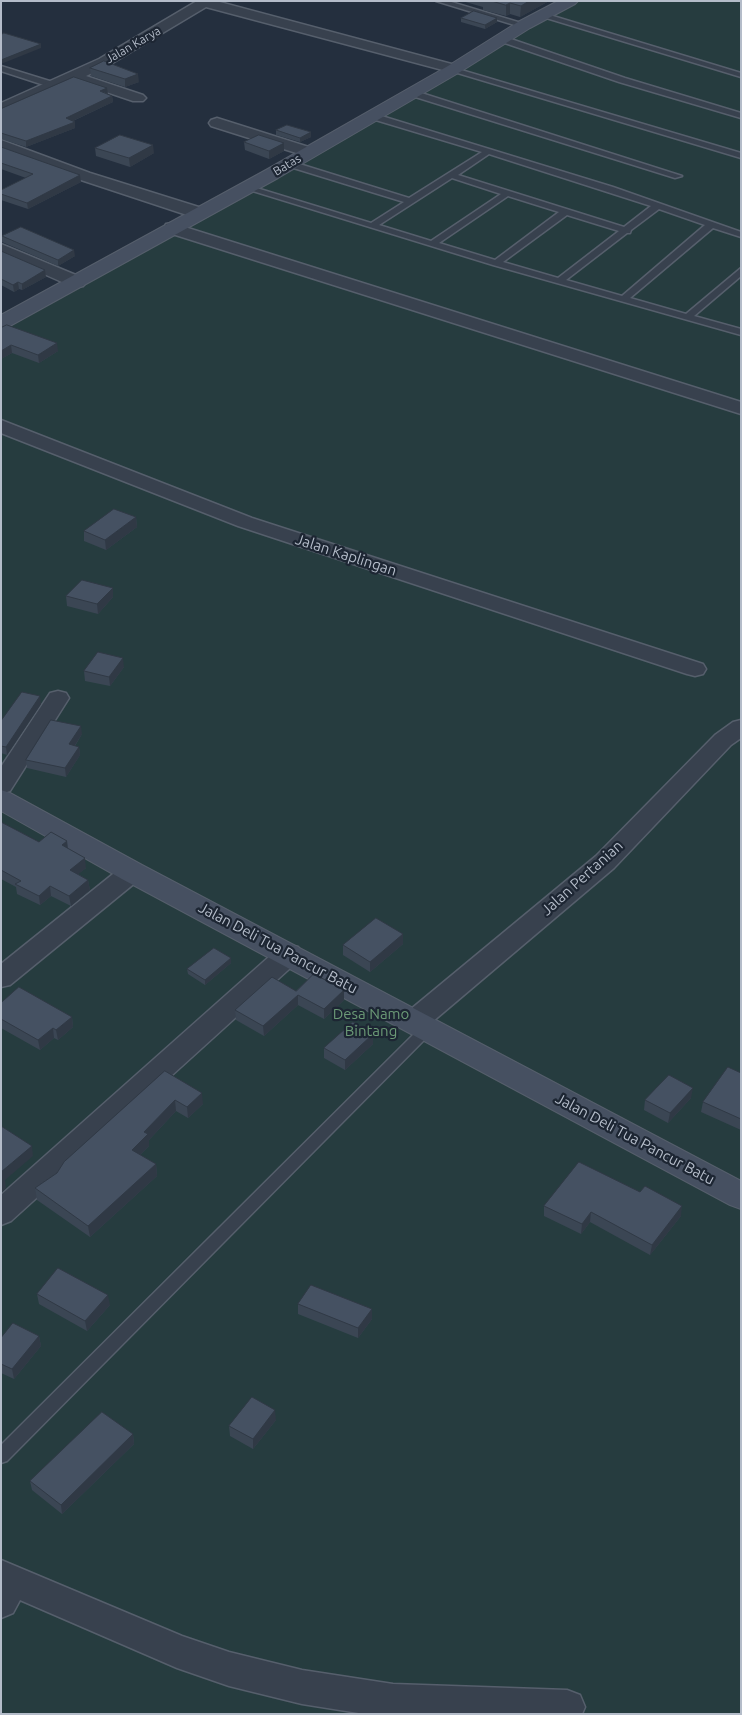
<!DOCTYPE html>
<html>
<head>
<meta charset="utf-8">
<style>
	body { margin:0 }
	#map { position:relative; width:742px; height:1715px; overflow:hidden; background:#242f3e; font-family:Ubuntu,sans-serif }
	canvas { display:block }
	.frame { position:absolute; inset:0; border:2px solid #b4bcc9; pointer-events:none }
</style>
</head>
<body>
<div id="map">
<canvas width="742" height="1715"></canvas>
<div class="frame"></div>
</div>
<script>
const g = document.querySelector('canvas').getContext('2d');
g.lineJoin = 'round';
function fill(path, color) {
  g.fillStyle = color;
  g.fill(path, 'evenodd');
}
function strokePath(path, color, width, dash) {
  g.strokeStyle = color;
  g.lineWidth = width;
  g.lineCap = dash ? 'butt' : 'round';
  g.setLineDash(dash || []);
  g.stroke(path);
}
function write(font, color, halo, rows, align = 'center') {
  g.font = font + ' Ubuntu,sans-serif';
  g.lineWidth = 4.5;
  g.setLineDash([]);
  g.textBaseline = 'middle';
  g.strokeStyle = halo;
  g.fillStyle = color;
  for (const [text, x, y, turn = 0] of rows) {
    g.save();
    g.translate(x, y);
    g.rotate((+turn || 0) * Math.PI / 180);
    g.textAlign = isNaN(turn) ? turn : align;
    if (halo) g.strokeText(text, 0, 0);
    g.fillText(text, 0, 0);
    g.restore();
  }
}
fill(new Path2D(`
	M570 1H741V1714H1V332L135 257Z`), '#263c3f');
const lane = new Path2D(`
	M436 1H448L528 25 521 27Z
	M543 13 741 73V77L543 17Z
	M499 37H505L625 78 741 113V118L619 82 499 41Z
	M1 66 56 83 57 85 50 87 1 71Z
	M451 67 741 153V158L451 71Z
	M409 91H415L682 176 675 178 409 95Z
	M369 114H375L613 187 741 232V237L713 228 630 298 686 314 741 268V276L694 316 741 329V335L493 265 243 188 250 186 371 223 404 202 287 166V162H293L409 198 482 152 369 118ZM489 154 651 206 624 227 458 175ZM452 178 501 194 431 241 379 225ZM508 196 559 212 495 260 439 243ZM659 209 705 225 622 296 566 280 627 233H630L631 230ZM567 215 619 231 558 278 503 262Z
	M428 1023 433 1025 435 1028 433 1031 7 1461 1 1463V1445L423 1025Z`);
const street = new Path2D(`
	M197 1H216L459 66 461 69 459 72 454 73 206 7 109 65 86 76 143 95 146 98 143 101H133L74 81 1 114V103L99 59Z
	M217 118 315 149 317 152 315 155 309 157 211 126 209 123 211 120Z
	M1 140 90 173 205 209 207 213 205 217H193L78 179 1 151Z
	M172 223 741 402V414L166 232 164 228 166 224Z
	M1 244 83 278 86 282 83 286 77 287 71 286 1 255Z
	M1 420 252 518 703 664 706 669 703 674 695 676 687 674 238 526 1 433Z
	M58 691 66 693 69 698 10 791 1 794V767L50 693Z
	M741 720V738L731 745 614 868 425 1028 415 1031 405 1028 401 1021 405 1014 596 856 715 735 733 722Z
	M132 864 141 866 145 872 141 878 10 985 1 987V964L123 866Z
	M289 945 298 947 302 954 298 961 11 1221 1 1225V1195L280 947Z
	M1 1560 182 1636 229 1652 302 1670 393 1684 567 1690 580 1695 585 1707 582 1714H365L302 1704 229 1686 177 1668 20 1600 13 1613 1 1618Z`);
const secondary = new Path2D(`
	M558 1H578L575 4 530 28 460 72 278 178 8 327 1 329V315L266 170 448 66 518 22Z
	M1 790 10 793 142 865 741 1181V1209L730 1205 122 879 1 811Z`);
strokePath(lane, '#565f6c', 3);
strokePath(street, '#565f6c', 3);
strokePath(secondary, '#565f6c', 2);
fill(lane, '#38414e');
fill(street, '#38414e');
fill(secondary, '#465061');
fill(new Path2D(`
	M462 1H549L520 17 510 14 506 16 483 10V7Z
	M461 18 497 22 485 29 461 22Z
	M90 68 139 82 125 87 91 76Z
	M108 94 112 96 113 102 73 121 75 128 26 147 1 139V109Z
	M276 130 311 132V137L300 142 276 135Z
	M244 142 284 151 269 159 245 150Z
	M1 147 81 182 28 209 1 200V190L26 178 1 169Z
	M95 148 154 153 130 167 96 156Z
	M2 236 75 256 58 266 2 242Z
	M1 251 46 277 22 290 19 289 14 292 1 285Z
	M1 328 58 351 39 363 12 353 1 359Z
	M136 517 137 527 106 550 84 541V531Z
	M66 596 113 597 98 614 67 606Z
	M124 667 110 686 85 681 84 671Z
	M41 704 7 755 1 753V721Z
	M82 734 75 746 79 747 80 755 66 777 27 768 26 760Z
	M1 822 39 842 67 841 68 849 86 868 78 874 88 880 90 890 71 906 51 896 40 905 17 894 16 887 1 879Z
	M403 934V944L370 972 343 955V945Z
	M231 958V963L205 985 188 974 187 969Z
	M344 990V1000L324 1019 298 1005 264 1036 236 1020 235 1010 296 991Z
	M1 1003 72 1017 73 1027 58 1040 54 1038 40 1050 1 1028Z
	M373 1034V1044L345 1070 324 1058V1048Z
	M165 1071 203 1104 188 1118 176 1111 149 1140V1146L140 1155 156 1164 157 1176 90 1237 37 1200 35 1188 57 1173Z
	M741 1073V1130L701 1112 703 1102Z
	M691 1098 668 1123 644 1110 645 1100Z
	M544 1206 681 1216 650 1255 590 1222 581 1234 544 1216Z
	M37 1294 110 1305 87 1331 39 1304Z
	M298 1304 372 1319 358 1338 298 1314Z
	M39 1336 41 1346 14 1379 1 1373V1338Z
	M276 1420 253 1449 230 1436 229 1426Z
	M133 1434 134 1444 62 1514 32 1490 30 1481Z`), '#3b4654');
fill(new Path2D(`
	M529 1H549L520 17 521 6Z
	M510 3V14L506 16V5Z
	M497 18V22L485 29V25Z
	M41 44V48L1 64V60Z
	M138 74 139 82 125 87V79Z
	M107 88 108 94 100 91Z
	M112 96 113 102 66 124V118Z
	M75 122V128L26 147V141Z
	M311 132V137L300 142V138Z
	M284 143V151L269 159V151Z
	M153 145 154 153 130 167 129 158Z
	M80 175 81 182 28 209 27 203Z
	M74 250 75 256 58 266V260Z
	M45 270 46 277 22 290V284Z
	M18 282 19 289 14 292 13 285Z
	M57 343 58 351 39 363 38 355Z
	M11 345 12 353 1 359V351Z
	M136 517 137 527 106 550 105 540Z
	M113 588V597L98 614 97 604Z
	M123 658 124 667 110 686 109 677Z
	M40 696 41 704 7 755 6 747Z
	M81 726 82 734 70 753 69 744Z
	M79 747 80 755 66 777 65 768Z
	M67 841 68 851 62 845Z
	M85 858 86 868 71 880 70 870Z
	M88 880 90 890 71 906 69 896Z
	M50 886 51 896 40 905 39 896Z
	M403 934V944L370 972V962Z
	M231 958V963L205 985V980Z
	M344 990V1000L324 1019V1009Z
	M298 995V1005L264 1036 263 1026Z
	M72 1017 73 1027 58 1040 56 1030Z
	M53 1028 54 1038 40 1050 38 1040Z
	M373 1034V1044L345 1070V1060Z
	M693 1088 691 1098 668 1123 670 1113Z
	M202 1093 203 1104 188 1118 187 1107Z
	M175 1100 176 1111 149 1140V1146L133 1162 132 1150 144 1132Z
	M32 1146 33 1156 5 1180 6 1188 1 1193V1172Z
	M156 1164 157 1176 90 1237 88 1226Z
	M682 1206 681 1216 650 1255 652 1245Z
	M591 1212 590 1222 581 1234 582 1224Z
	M108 1295 110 1305 87 1331 85 1321Z
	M372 1309V1319L358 1338V1328Z
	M39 1336 41 1346 14 1379 12 1369Z
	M275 1410 276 1420 253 1449V1439Z
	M133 1434 134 1444 62 1514 61 1505Z`), '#303945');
const building = new Path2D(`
	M492 1H529L521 6 510 3 506 5Z
	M474 11 497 18 485 25 461 18Z
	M4 33 41 44 1 60V35Z
	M104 61 138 74 125 79 90 68Z
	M74 77 107 88 100 91 112 96 66 118 75 122 26 141 1 133V109Z
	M287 125 311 132 300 138 276 130Z
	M120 135 153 145 129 158 95 148Z
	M259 135 284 143 269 151 244 142Z
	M1 147 80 175 27 203 1 194V190L33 174 1 163Z
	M21 227 74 250 58 260 2 236Z
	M1 251 45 270 22 284 18 282 13 285 1 279Z
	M7 325 57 343 38 355 11 345 1 351V328Z
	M114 509 136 517 105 540 84 531Z
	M82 580 113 588 97 604 66 596Z
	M98 652 123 658 109 677 84 671Z
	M22 692 40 696 6 747 1 746V721Z
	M51 720 81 726 69 744 79 747 65 768 26 760Z
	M1 822 39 842 51 832 67 841 62 845 85 858 70 870 88 880 69 896 50 886 39 896 15 884 21 881 1 870Z
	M376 918 403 934 370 962 343 945Z
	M214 948 231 958 205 980 187 969Z
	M314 974 344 990 324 1009 298 995 263 1026 235 1010 272 977 296 991Z
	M19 987 72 1017 56 1030 53 1028 38 1040 1 1019V1003Z
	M353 1022 373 1034 345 1060 324 1048Z
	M728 1067 741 1073V1119L703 1102Z
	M165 1071 202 1093 187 1107 175 1100 144 1132 148 1134 132 1150 156 1164 88 1226 35 1188 57 1173 64 1162Z
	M669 1075 693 1088 670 1113 645 1100Z
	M1 1126 32 1146 1 1172Z
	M579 1162 640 1192 645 1186 682 1206 652 1245 591 1212 582 1224 544 1206Z
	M58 1268 108 1295 85 1321 37 1294Z
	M311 1285 372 1309 358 1328 298 1304Z
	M13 1323 39 1336 12 1369 1 1364V1338Z
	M252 1397 275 1410 253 1439 229 1426Z
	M102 1412 133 1434 61 1505 30 1481Z`);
fill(building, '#455162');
strokePath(building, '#303945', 1);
write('12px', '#b4bcc9', '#1d2633', [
	["Jalan Karya",133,45,-30],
	["Batas",287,165,-31]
]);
write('15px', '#b4bcc9', '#1d2633', [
	["Jalan Kaplingan",346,555,18],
	["Jalan Pertanian",582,878,-42],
	["Jalan Deli Tua Pancur Batu",278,948,28],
	["Jalan Deli Tua Pancur Batu",635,1139,28]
]);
write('15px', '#6b9a76', '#1d2633', [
	["Desa Namo",371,1014],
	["Bintang",371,1031]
]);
</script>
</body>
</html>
